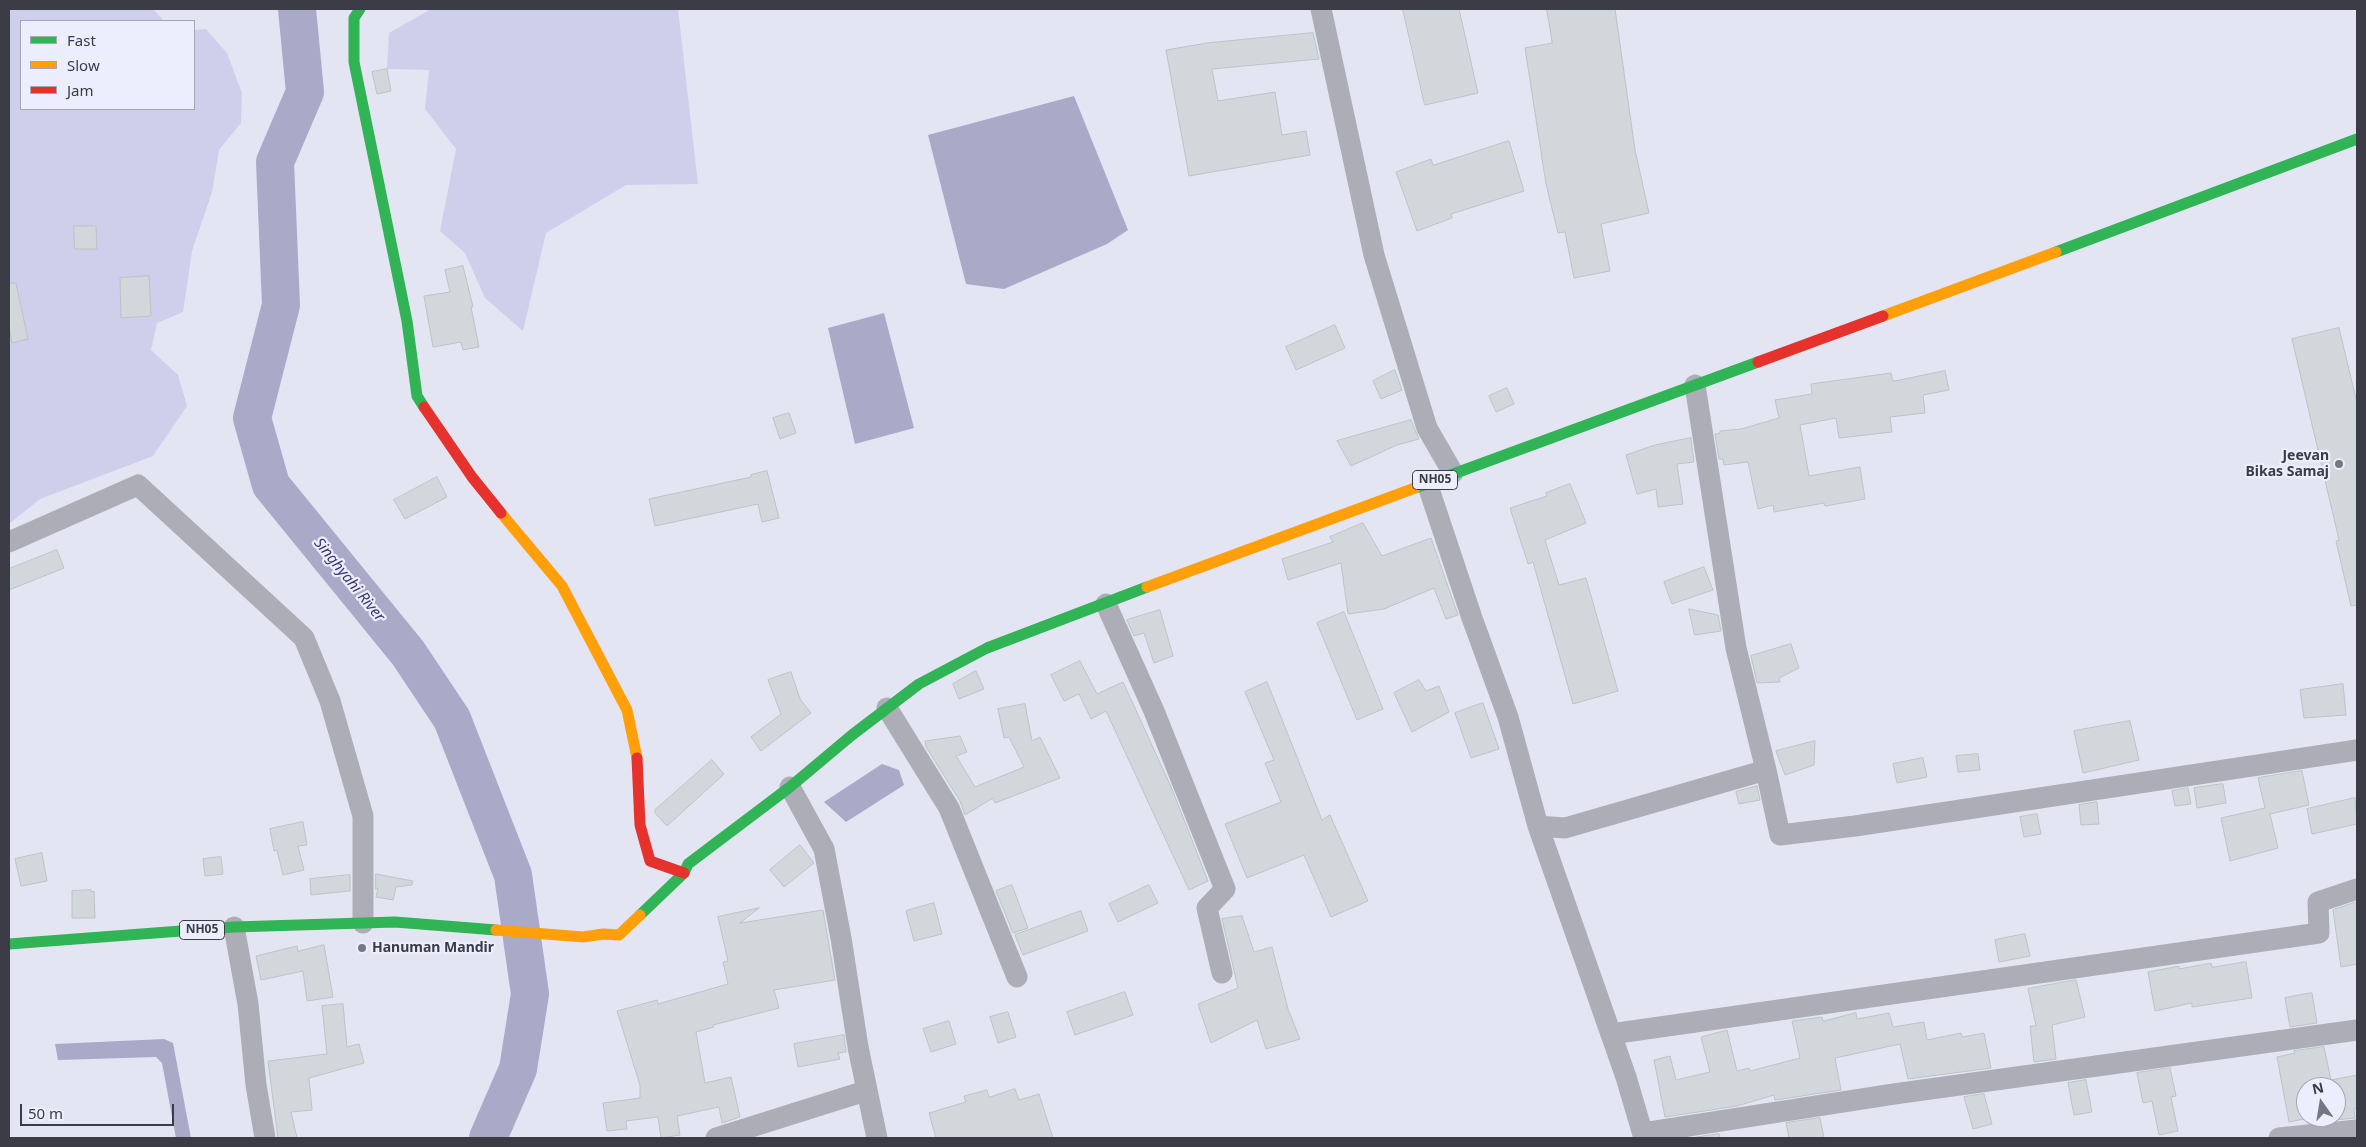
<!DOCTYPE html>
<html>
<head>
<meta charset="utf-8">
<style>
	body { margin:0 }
	#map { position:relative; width:2366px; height:1147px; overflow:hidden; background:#e3e5f3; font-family:"Noto Sans",sans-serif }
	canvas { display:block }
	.frame { position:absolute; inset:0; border:10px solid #3b3c46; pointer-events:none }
	.legend { position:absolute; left:20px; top:20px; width:175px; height:90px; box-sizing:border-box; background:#ecedfd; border:1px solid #a5a6b4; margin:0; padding:6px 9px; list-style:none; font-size:15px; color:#3b3c46 }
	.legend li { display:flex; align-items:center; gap:10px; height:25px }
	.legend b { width:25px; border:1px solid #a5a6b4 }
	.north { position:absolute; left:2296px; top:1077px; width:50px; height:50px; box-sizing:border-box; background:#ecedfd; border:1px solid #a5a6b4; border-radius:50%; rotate:347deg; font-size:14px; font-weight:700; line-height:20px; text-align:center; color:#3b3c46 }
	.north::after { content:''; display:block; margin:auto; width:18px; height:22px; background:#767783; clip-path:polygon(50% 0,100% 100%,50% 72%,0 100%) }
	.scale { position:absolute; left:20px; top:1104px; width:154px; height:22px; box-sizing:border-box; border:2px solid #3b3c46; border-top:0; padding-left:6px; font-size:15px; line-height:18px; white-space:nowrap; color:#3b3c46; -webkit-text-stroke:4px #ecedfd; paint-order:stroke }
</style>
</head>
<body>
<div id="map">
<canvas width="2366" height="1147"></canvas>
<div class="frame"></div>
<ul class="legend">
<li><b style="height:6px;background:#30b455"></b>Fast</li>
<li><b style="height:6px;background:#ff9f0a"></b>Slow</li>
<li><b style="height:6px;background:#e5322d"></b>Jam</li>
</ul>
<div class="north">N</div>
<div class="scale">50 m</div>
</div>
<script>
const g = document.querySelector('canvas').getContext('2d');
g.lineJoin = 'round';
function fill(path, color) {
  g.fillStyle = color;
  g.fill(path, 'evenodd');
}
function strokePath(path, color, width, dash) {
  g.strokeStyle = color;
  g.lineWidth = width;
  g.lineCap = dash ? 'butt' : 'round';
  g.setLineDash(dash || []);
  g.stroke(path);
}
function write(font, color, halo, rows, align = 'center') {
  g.font = font + ' "Noto Sans",sans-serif';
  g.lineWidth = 4.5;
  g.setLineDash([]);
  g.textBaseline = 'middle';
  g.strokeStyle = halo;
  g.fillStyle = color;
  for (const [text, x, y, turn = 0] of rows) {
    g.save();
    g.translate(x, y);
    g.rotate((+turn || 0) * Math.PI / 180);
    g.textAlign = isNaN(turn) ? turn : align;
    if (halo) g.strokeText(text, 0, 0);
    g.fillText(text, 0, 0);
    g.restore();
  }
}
fill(new Path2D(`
	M9 9H153L164 21H21V109H194V30L206 29 227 53 242 93 241 123 219 150 212 192 192 251 183 312 157 323 151 350 178 375 187 406 153 456 40 499 9 524Z
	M431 9H678L698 184 626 185 546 233 523 331 485 298 465 253 440 231 456 149 425 109 429 70 387 69 389 33Z`), '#ced0eb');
fill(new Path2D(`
	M1074 96 1128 230 1107 244 1004 289 966 284 928 135Z
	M884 313 914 428 855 444 828 328Z
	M882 764 899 770 904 785 846 822 824 802Z
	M164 1039 173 1043 191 1138H176L162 1063 156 1057 58 1060 55 1044Z`), '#a8aac8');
strokePath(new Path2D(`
	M297 9 305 92 275 162 281 305 252 418 271 485 408 653 452 719 513 875 530 994 518 1069 488 1138`), '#a8aac8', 38);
const building = new Path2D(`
	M1403 9H1459L1478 93 1425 105Z
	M1547 9H1615L1635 150 1649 213 1601 224 1610 271 1574 278 1565 232 1558 233 1546 184 1525 48 1552 43Z
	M1313 33 1319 59 1212 69 1218 101 1275 92 1282 135 1306 131 1310 155 1189 176 1166 50 1207 43Z
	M387 69 391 91 377 94 372 72Z
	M1509 141 1524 191 1451 214 1452 218 1417 231 1396 172 1431 159 1433 165Z
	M74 226H96L97 249H75Z
	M463 266 473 307H471L479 347 463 350 461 342 433 347 424 296 450 292 445 270Z
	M149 276 151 316 121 318 120 278Z
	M9 283H16L28 339 12 343 9 328Z
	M1335 325 1345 348 1296 370 1286 347Z
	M2339 328 2357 403V605L2351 606 2336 541 2339 540 2292 339Z
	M1395 370 1402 390 1381 399 1373 381Z
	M1945 371 1949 390 1923 395 1925 413 1890 417 1892 432 1839 438 1836 418 1800 425 1809 476 1860 467 1865 499 1825 506 1824 503 1774 512 1773 505 1758 509 1748 462 1724 465 1723 459H1719L1715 434 1720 433V431L1741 429 1779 418 1775 400 1812 394 1811 384 1891 373 1893 381Z
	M1507 388 1514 404 1496 412 1489 396Z
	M789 413 796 433 780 439 773 418Z
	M1411 420 1419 439 1397 445 1351 466 1337 441Z
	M1691 438 1694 462 1677 464 1683 504 1658 507 1656 489 1637 494 1626 455 1655 445Z
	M767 471 779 518 762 522 758 504 655 526 649 499 751 477V475Z
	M437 477 447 497 405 519 394 500Z
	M1570 484 1586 523 1545 540 1559 585 1586 578 1618 691 1573 704 1533 562 1528 564 1510 508 1547 496 1546 493Z
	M1363 523 1382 556 1431 538 1458 615 1446 619 1434 588 1384 609 1348 614 1341 563 1288 580 1282 559 1333 542 1330 537Z
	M57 550 64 568 9 590V569Z
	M1704 567 1713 590 1672 604 1664 582Z
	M1689 609 1718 615 1721 631 1695 635Z
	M1160 610 1173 656 1154 663 1144 633 1134 636 1127 620Z
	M1344 612 1383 709 1357 720 1317 623Z
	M1791 644 1799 668 1779 678 1780 682 1757 683 1751 656Z
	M1080 661 1097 694 1123 682 1172 789 1208 881 1189 890 1106 711 1091 719 1079 694 1064 701 1051 675Z
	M976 671 984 689 959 699 953 684Z
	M791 672 800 699 811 713 761 751 751 737 781 714 768 680Z
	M1419 680 1426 691 1439 686 1449 712 1412 732 1394 693Z
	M1267 682 1322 820 1330 815 1368 901 1331 917 1304 855 1247 878 1225 824 1281 802 1265 763 1274 760 1245 692Z
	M2343 684 2346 715 2304 718 2300 690Z
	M1483 703 1499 749 1471 758 1455 713Z
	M1025 704 1032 741 1040 737 1060 778 995 803 993 798 965 815 960 801 926 747 925 741 960 736 967 752 956 756 975 787 1024 767 1009 737 1004 738 998 709Z
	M2130 721 2139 760 2083 773 2074 731Z
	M1815 741 1814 765 1785 775 1776 751Z
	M1978 754 1980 770 1958 772 1956 756Z
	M1923 758 1927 777 1897 783 1893 764Z
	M712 760 724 774 667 826 655 813V810Z
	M2302 771 2309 805 2270 814 2278 848 2230 861 2221 818 2265 808 2258 778Z
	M2223 784 2226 803 2197 808 2194 788Z
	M1757 786 1760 800 1739 804 1736 792Z
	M2188 788 2191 804 2175 806 2172 791Z
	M2355 798 2357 824 2312 834 2307 809Z
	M2097 802 2099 824 2081 825 2079 805Z
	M2037 814 2041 834 2024 837 2020 817Z
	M303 822 307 845 298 846 304 870 283 875 277 850 274 851 270 829Z
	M800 845 814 863 784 887 770 870Z
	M42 853 47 881 21 886 15 859Z
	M221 857 223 874 205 876 203 859Z
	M376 874 413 881 412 885 396 887 393 900 376 897 378 888 376 889Z
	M350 875V891L311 895 310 879Z
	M1012 885 1028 928 1013 933 996 891Z
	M1149 885 1158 903 1118 922 1109 904Z
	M91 890V892L94 891 95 918H72V891Z
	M2357 902V964L2341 967 2333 910Z
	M934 903 942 934 914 941 906 911Z
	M759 908 740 923 823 910 835 980 774 990 779 1008 713 1025 714 1027 696 1032 705 1083 731 1077 740 1117 722 1123 719 1107 677 1116 680 1135 661 1138 658 1117 626 1121 627 1129 607 1131 603 1103 640 1098V1085L617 1011 657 1000 658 1004 728 984 723 962 728 961 718 917Z
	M1081 911 1088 931 1023 955 1015 935Z
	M1242 916 1254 952 1272 947 1288 1009 1300 1039 1266 1049 1257 1020 1211 1043 1198 1004 1238 988 1222 919Z
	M2025 934 2030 956 1999 962 1995 940Z
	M324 945 333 997 307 1001 303 971 261 980 256 956 297 946 298 951Z
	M2246 962 2252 998 2192 1007V1003L2155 1011 2148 972 2179 966V969L2211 963 2212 967Z
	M2076 980 2085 1017 2052 1025 2056 1059 2034 1062 2030 1026H2036L2028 989Z
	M1125 992 1133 1015 1075 1035 1067 1012Z
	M2312 993 2317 1023 2290 1027 2285 998Z
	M343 1004 347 1047 359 1044 364 1063 309 1078 312 1110 291 1112 297 1138H278L268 1061 327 1054 322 1006Z
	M1008 1012 1016 1037 998 1043 990 1017Z
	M1856 1013 1857 1019 1889 1013 1893 1027 1924 1022 1927 1040 1961 1033 1962 1037 1984 1033 1991 1068 1908 1079 1900 1044 1835 1058 1841 1090 1775 1100 1774 1095 1737 1106 1665 1117 1654 1060 1670 1056 1676 1080 1710 1072 1701 1037 1727 1030 1737 1071 1749 1068 1750 1071 1800 1058 1792 1021 1822 1017 1823 1021Z
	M949 1021 956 1044 931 1052 923 1029Z
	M844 1035 846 1052 838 1053 840 1059 798 1067 794 1044Z
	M2324 1047 2331 1080 2357 1075V1108L2354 1109 2355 1118 2324 1121V1117H2336V1087H2306V1117H2314L2289 1122 2277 1057 2295 1053 2294 1051Z
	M2170 1068 2176 1096 2171 1097 2178 1131 2159 1135 2152 1101 2143 1103 2137 1073Z
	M2086 1080 2092 1112 2074 1115 2068 1083Z
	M1015 1089 1019 1100 1039 1094 1053 1138H936L929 1113 966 1102 964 1096 987 1090 989 1097Z
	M1984 1094 1992 1124 1973 1129 1964 1097Z
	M1820 1118 1824 1138H1789L1786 1123Z
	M1719 1134 1720 1138H1691Z`);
fill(building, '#d1d7da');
strokePath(building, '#bcc3c6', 1);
strokePath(new Path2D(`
	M1321 9 1374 255 1427 428 1453 473
	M1695 385 1736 648 1766 770
	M1427 483 1472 618 1508 717 1538 826 1626 1077 1644 1138
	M9 542 138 485 304 638 330 701 363 816V923
	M1106 604 1154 711 1225 889 1207 908 1222 973
	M887 708 949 808 1017 977
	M790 787 824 849 841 938 858 1047 868 1095
	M1538 826 1565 828 1766 770 1780 835 1855 826 2357 750
	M234 927 248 1004 256 1085 265 1138
	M1611 1034 2319 933 2318 902 2357 889
	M1643 1133 1894 1094 2357 1030
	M716 1138 859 1093 868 1095 877 1138
	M2279 1138 2357 1130`), '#acadb6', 21);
strokePath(new Path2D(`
	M360 9 354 18V62L407 321 417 396 424 407
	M2056 252 2357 139
	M1415 488 1758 362
	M640 915 684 873 688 864 790 787 852 735 919 684 987 648 1147 587
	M9 944 234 927 395 922 496 930`), '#30b455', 11);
strokePath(new Path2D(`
	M1883 316 2056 252
	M501 513 562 586 627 710 637 758
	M1147 587 1415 488
	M496 930 583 937 603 934 619 935 640 915`), '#ff9f0a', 11);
strokePath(new Path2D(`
	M1758 362 1883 316
	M424 407 472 477 501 513
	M637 758 640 825 650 861 684 873`), '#e5322d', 11);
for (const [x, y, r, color] of [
	[2339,464,5,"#767783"],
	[362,948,5,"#767783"]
]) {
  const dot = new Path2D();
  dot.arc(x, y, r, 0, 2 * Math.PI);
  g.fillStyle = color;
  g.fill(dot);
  strokePath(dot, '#ecedfd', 2);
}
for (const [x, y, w] of [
	[1435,480,45],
	[202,930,45]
]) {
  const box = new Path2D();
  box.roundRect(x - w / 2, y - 9.5, w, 19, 4);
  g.fillStyle = '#ecedfd';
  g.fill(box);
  strokePath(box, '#3b3c46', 1);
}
write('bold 12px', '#3b3c46', null, [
	["NH05",1435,480],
	["NH05",202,930]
]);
write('bold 14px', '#3b3c46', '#ecedfd', [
	["Jeevan",2329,456],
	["Bikas Samaj",2329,472],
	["Hanuman Mandir",372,948,"left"]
], 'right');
write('italic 15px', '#3a396c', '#ecedfd', [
	["Singhyahi River",349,580,51]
]);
</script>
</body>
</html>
